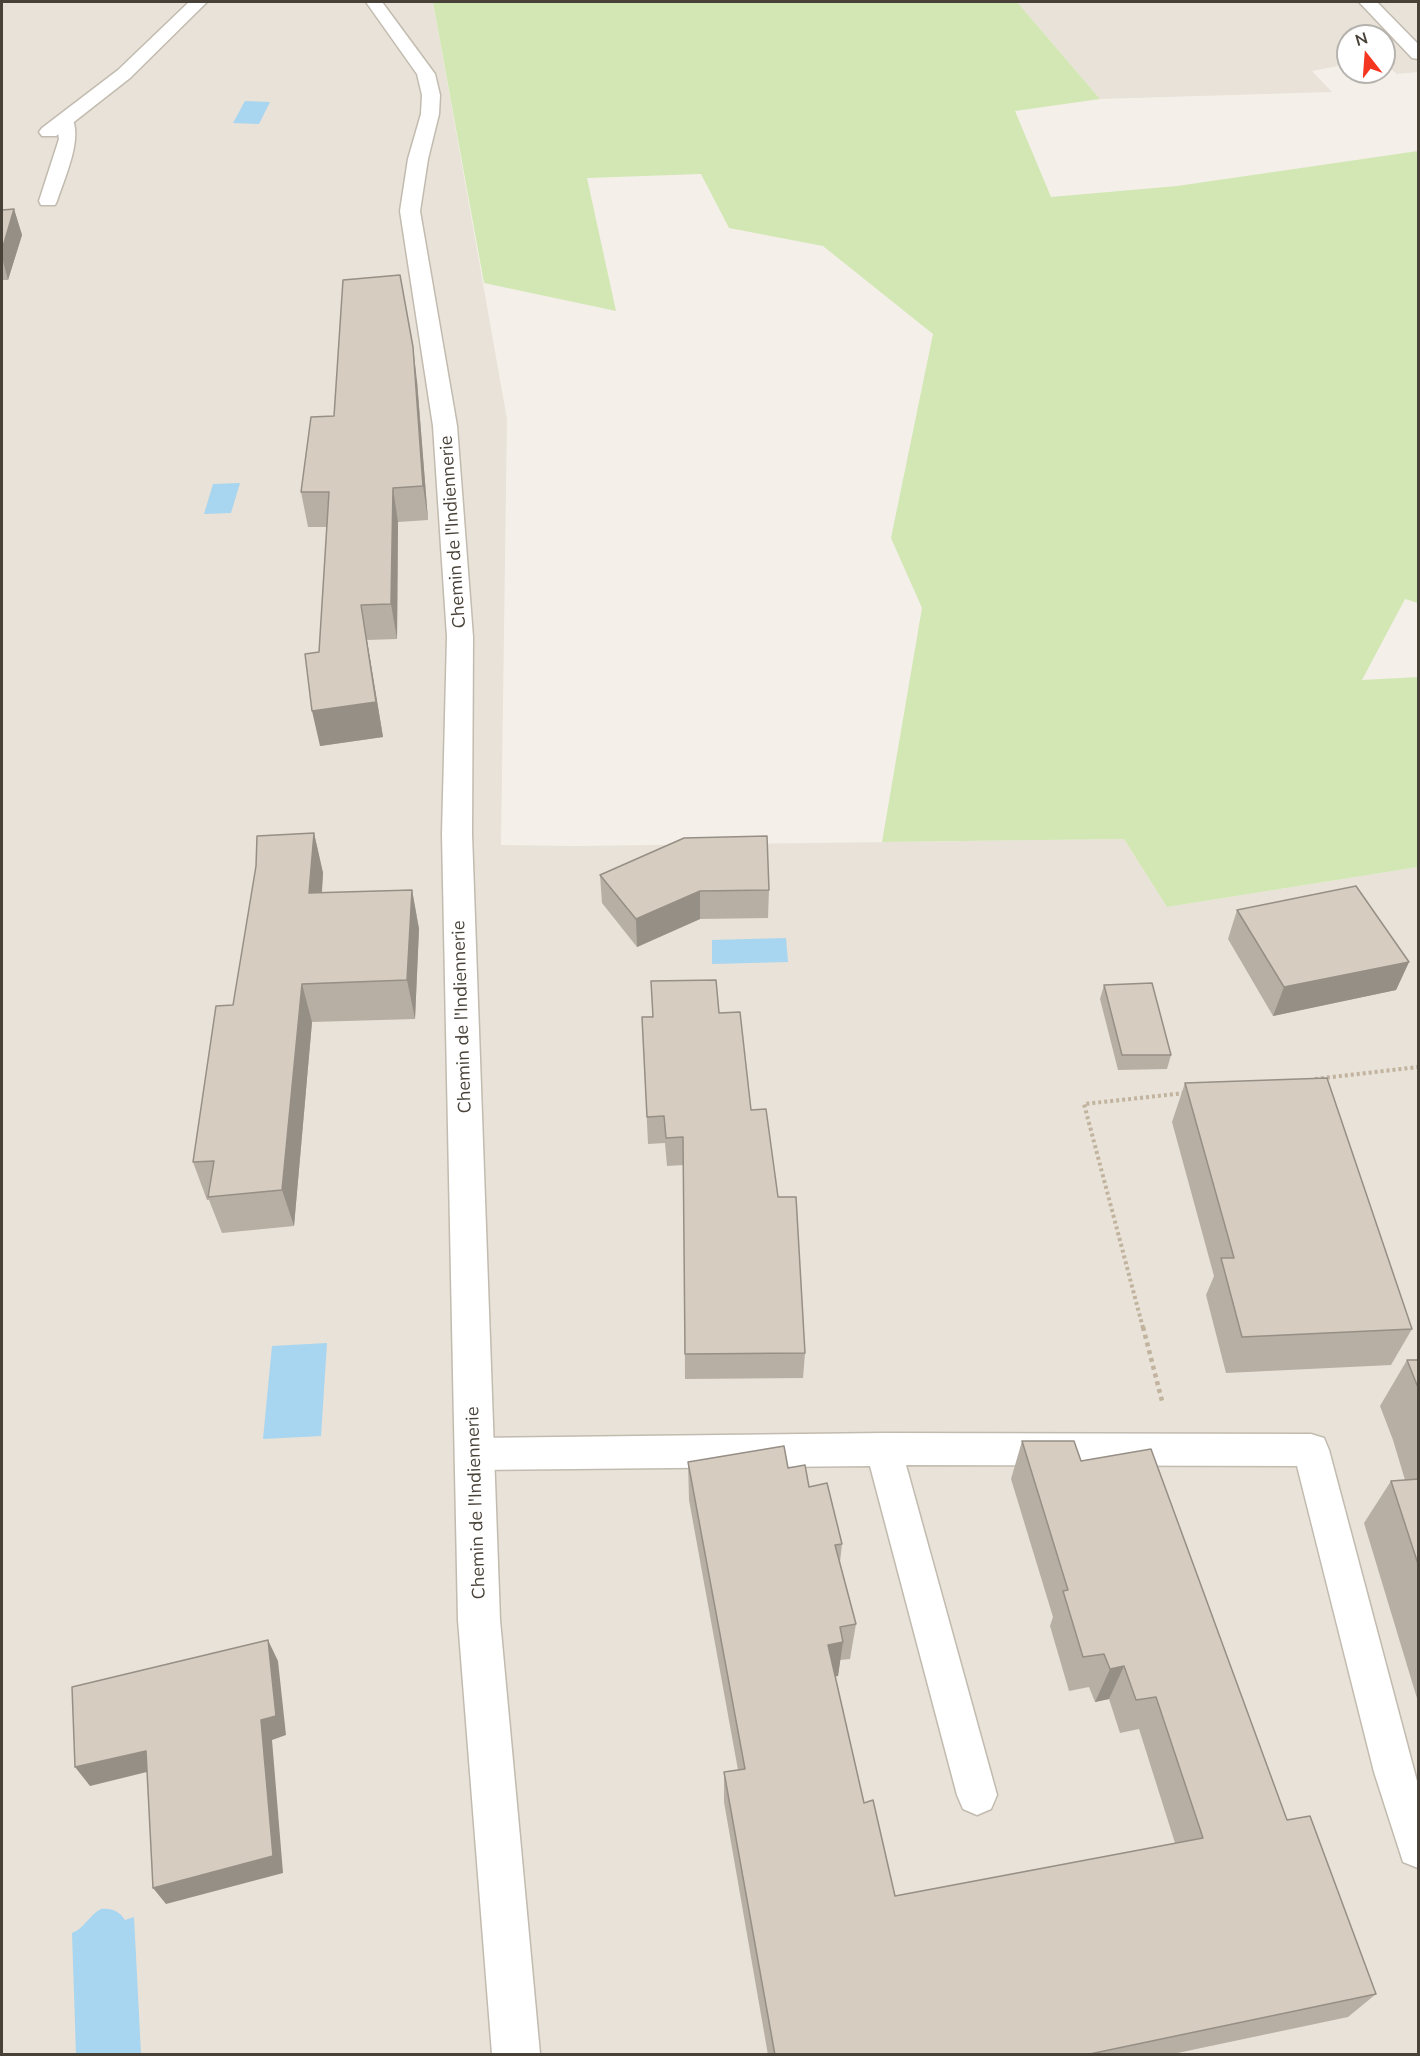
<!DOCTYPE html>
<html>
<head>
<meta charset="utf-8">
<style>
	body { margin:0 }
	#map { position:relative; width:1420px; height:2056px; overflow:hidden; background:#f4f0e9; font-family:Mulish,sans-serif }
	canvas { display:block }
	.frame { position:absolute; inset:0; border:3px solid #484138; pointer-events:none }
	.north { position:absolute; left:1336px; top:24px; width:60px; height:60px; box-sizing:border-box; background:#fff; border:2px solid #b6b3af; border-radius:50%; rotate:343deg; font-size:16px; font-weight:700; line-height:24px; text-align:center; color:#484138 }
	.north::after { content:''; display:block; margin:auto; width:21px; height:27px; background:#f43621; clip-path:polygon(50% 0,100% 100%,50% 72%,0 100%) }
</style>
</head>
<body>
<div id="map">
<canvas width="1420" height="2056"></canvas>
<div class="frame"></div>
<div class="north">N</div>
</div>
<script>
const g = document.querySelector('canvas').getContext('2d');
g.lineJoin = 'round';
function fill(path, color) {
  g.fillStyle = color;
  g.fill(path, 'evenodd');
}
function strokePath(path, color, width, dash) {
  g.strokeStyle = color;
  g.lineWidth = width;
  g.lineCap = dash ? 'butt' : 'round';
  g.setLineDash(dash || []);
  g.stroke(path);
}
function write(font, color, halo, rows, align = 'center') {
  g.font = font + ' Mulish,sans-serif';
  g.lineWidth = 4.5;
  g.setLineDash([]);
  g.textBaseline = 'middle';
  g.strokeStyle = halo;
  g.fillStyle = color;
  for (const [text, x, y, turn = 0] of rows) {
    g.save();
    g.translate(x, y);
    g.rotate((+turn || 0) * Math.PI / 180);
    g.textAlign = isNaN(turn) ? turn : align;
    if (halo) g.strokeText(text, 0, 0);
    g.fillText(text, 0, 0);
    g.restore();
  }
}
fill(new Path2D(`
	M2 2H433L507 419 501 845 573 846 1124 839 1167 907 1418 867V2054H2Z
	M1017 2H1418V72L1397 74 1384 63V36H1348V64L1312 71 1332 92 1100 99Z`), '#e8e2d8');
fill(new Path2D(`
	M433 2H1017L1100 99 1015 111 1051 197 1177 186 1418 151V603L1405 599 1362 680 1418 677V867L1167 907 1124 839 882 842 922 608 891 538 933 334 823 246 729 228 701 174 587 178 616 311 484 283Z`), '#d2e7b4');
fill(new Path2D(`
	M245 101 270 102 259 124 233 123Z
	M240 483 231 513 204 514 213 484Z
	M786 938 788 962 712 964V940Z
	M327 1343 321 1436 263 1439 272 1346Z
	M101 1909C112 1908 119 1911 125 1920L134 1917 141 2054H76L72 1933C84 1929 89 1915 101 1909Z`), '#a8d5ef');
const lane = new Path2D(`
	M65 115 71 116C84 137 64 179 57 201L55 205H41L39 201 59 139 56 120 59 116Z
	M884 1433 1311 1434 1324 1438 1329 1450 1418 1785V1868L1403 1862 1374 1772 1297 1466 906 1465 997 1795 991 1809 977 1815 963 1809 957 1795 870 1466 475 1470 462 1466 457 1454 462 1442 475 1438Z`);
const street = new Path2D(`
	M189 2H207L130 78 56 136H42L39 132 42 128 118 70Z
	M366 2H382L435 74 440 95 439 114 428 159 420 211 457 426 473 637 472 834 500 1620 540 2054H492L458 1620 442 834 447 637 433 426 400 211 408 159 421 114 422 95 417 74Z
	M1359 2H1377L1418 44V59L1412 58Z`);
strokePath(lane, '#c2bbaf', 3);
strokePath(street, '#c2bbaf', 3);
strokePath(new Path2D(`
	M1315 1079 1418 1067
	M1143 1328 1084 1104 1185 1093`), '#c1b39e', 4, [3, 3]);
strokePath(new Path2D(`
	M1143 1327 1162 1401`), '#c1b39e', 4.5, [4, 4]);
fill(lane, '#fff');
fill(street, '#fff');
fill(new Path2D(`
	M14 209 22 235 8 280H2V210Z
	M417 381 428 520 398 522 397 639 367 640 383 737 320 746 319 652 327 527H308L301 492 334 416Z
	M314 833 323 873 322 893 412 890 419 929 415 1019 312 1022 294 1226 222 1233 209 1200H207L193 1162 233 1005Z
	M600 875 769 890 768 918 700 919 637 947 602 903Z
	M1237 910 1409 962 1396 990 1273 1016 1228 939Z
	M1104 985 1171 1055 1167 1069 1118 1070 1100 999Z
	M719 1013 778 1197 805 1353 803 1378 685 1379 684 1165 667 1166 665 1143 648 1144 642 1017Z
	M1185 1083 1412 1329 1391 1365 1226 1373 1206 1295 1214 1276 1172 1122Z
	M1407 1360H1419V1705L1364 1523 1391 1481 1405 1480 1393 1440 1380 1406Z
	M1022 1441 1081 1461 1287 1820 1376 1994 1348 2017 1168 2055H768L724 1802V1772L738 1770 689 1500 688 1462 788 1468 809 1487 842 1544 840 1562 856 1624 850 1659 840 1660 838 1676H835L864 1803 895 1896 1175 1843 1139 1729 1120 1733 1109 1699 1095 1702 1089 1687 1069 1691 1050 1626 1053 1617 1011 1479Z`), '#b8afa4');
fill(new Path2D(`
	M14 209 22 235 8 280 2 257V250Z
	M413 347 417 381 428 520 423 486Z
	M393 488 398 522 397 639 391 604Z
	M361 605 383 737 320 746 312 711Z
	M314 833 323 873 319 932 309 893Z
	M412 890 419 929 415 1019 407 980Z
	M700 891V919L637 947 636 919Z
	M1409 962 1396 990 1273 1016 1284 987Z
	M302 984 312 1022 294 1226 282 1190Z
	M268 1640 278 1661 286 1735 272 1740 283 1873 166 1904 153 1888 261 1720Z
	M843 1642 838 1676 823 1679 828 1645Z
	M1124 1666 1109 1699 1095 1702 1110 1669Z
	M146 1751 159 1769 90 1786 75 1767Z`), '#968f86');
const building = new Path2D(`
	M14 209 2 250V210Z
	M400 275 413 347 423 486 393 488 391 604 361 605 376 702 312 711 305 654 319 652 329 492H301L311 417 334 416 343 280Z
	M314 833 309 893 412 890 407 980 302 984 282 1190 208 1197 214 1161 193 1162 216 1006 233 1005 256 866 257 836Z
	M767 836 769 890 700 891 636 919 600 875 684 838Z
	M1356 886 1409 962 1284 987 1237 910Z
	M716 980 719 1013 740 1012 751 1110 766 1109 778 1197H796L805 1353 685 1354 683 1137 666 1138 664 1116 647 1117 642 1017H653L651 981Z
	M1152 983 1171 1055H1122L1104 985Z
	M1327 1078 1412 1329 1242 1337 1221 1258H1234L1185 1083Z
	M1407 1360H1419V1390Z
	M1022 1441H1074L1081 1461 1151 1449 1287 1820 1310 1816 1376 1994 1085 2055H775L724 1772 745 1769 688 1462 784 1446 788 1468 805 1465 809 1487 827 1483 842 1544 835 1545 856 1624 840 1627 843 1642 828 1645 864 1803 873 1800 895 1896 1203 1838 1156 1697 1136 1700 1124 1666 1110 1669 1104 1654 1083 1657 1063 1591 1068 1590Z
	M1419 1479V1567L1391 1481Z
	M268 1640 276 1716 261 1720 273 1856 153 1888 146 1751 75 1767 72 1687Z`);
fill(building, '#d6ccbf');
strokePath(building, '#968f86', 1.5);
write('18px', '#484138', '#fff', [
	["Chemin de l'Indiennerie",453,532,-94],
	["Chemin de l'Indiennerie",462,1017,-92],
	["Chemin de l'Indiennerie",476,1503,-92]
]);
</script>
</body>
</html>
